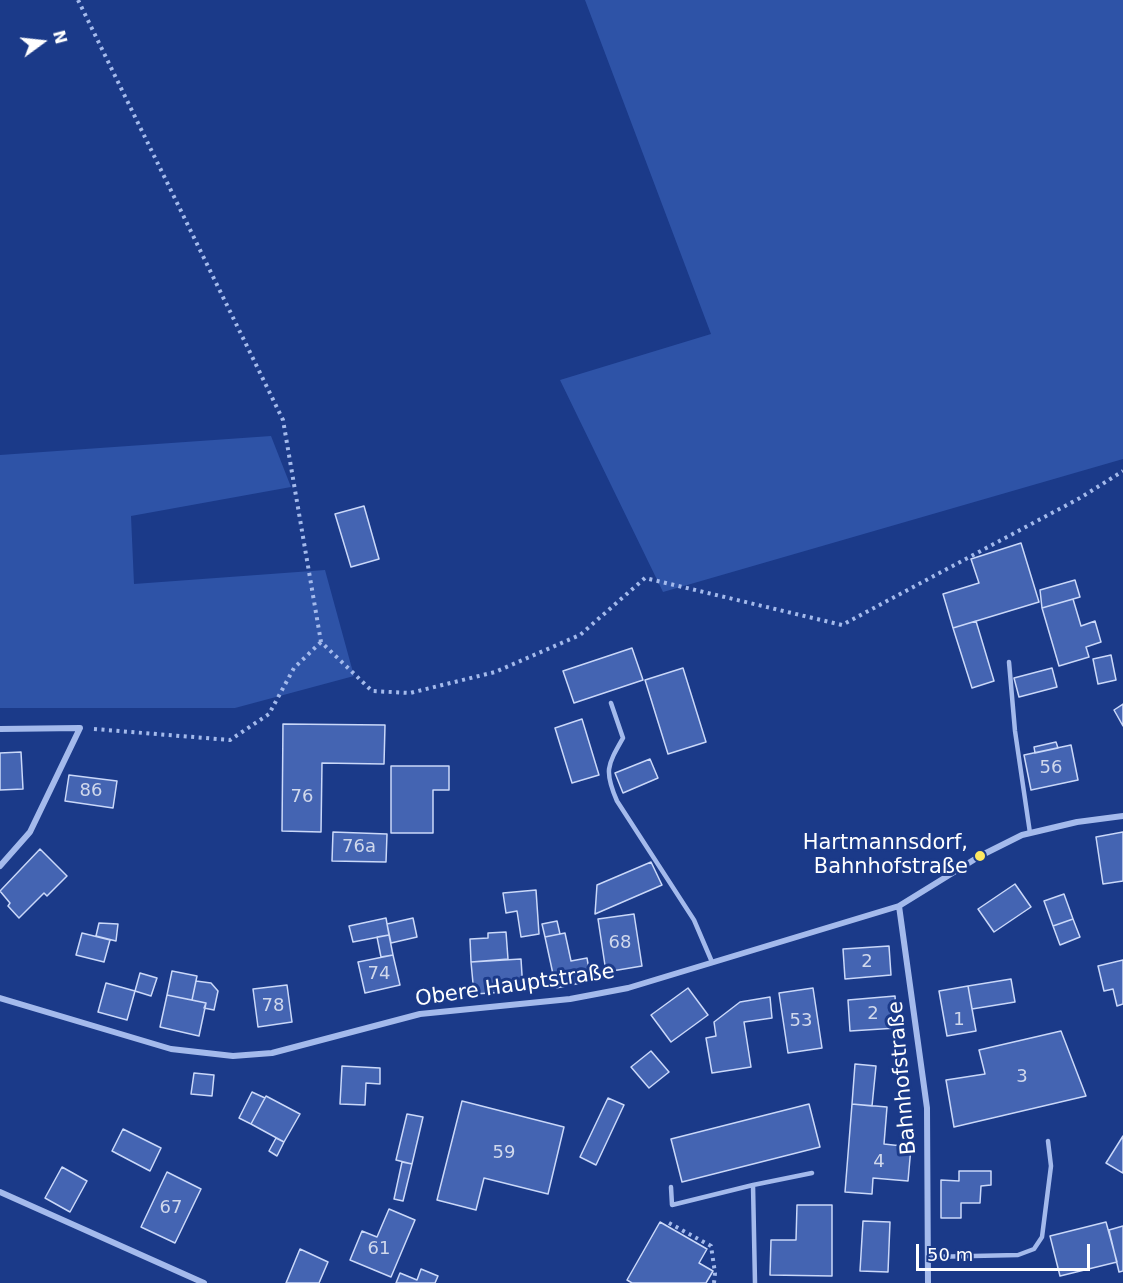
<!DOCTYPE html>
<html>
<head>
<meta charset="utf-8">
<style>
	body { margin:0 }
	#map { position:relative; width:1123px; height:1283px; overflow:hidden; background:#1b3a89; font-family:"DejaVu Sans",sans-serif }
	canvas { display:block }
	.north { position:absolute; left:12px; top:12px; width:60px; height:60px; -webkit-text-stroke:4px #1b3a89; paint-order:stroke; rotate:75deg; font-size:16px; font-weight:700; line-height:24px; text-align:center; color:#fff }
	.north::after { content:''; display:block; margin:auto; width:21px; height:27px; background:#fff; clip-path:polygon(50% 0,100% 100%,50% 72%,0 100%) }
	.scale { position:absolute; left:916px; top:1244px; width:174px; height:27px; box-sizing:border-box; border:3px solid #fff; border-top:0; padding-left:8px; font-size:18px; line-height:21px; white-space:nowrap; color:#fff; -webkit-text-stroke:4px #1b3a89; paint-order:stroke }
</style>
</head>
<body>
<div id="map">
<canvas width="1123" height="1283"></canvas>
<div class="north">N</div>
<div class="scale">50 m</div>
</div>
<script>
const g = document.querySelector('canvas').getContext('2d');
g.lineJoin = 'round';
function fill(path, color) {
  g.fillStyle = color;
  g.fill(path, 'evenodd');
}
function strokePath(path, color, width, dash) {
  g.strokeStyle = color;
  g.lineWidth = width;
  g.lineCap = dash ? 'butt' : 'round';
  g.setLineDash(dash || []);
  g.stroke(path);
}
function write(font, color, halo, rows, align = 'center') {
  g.font = font + ' "DejaVu Sans",sans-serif';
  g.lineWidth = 6;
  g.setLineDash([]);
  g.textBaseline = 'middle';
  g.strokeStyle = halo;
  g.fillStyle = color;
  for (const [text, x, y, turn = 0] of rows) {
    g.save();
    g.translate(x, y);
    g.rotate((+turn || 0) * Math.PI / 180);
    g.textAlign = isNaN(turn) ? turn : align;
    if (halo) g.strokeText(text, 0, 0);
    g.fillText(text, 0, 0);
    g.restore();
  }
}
fill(new Path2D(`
	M585 0H1123V459L663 592 560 380 711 334Z
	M271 436 291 487 131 516 134 584 325 570 354 676 235 708H0V455Z`), '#2e53a7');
const building = new Path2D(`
	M364 506 379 559 351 567 335 514Z
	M1021 543 1039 602 953 628 943 594 979 583 971 559Z
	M1075 580 1080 597 1042 608 1040 590Z
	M1073 599 1081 626 1095 621 1101 642 1086 647 1089 657 1059 666 1042 608Z
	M976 621 994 681 972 688 953 628Z
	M632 648 643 680 574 703 563 671Z
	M1111 655 1116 680 1098 684 1093 659Z
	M683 668 706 742 668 754 645 680Z
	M1052 668 1057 687 1019 697 1014 678Z
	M1123 704V726L1114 710Z
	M582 719 599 775 572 783 555 728Z
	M283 724 385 725 384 764 322 763 321 832 282 831Z
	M1056 742 1058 748 1035 753 1034 747Z
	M1071 745 1078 780 1031 790 1024 755Z
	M21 752 23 789 0 790V753Z
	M650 759 658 778 623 793 615 773Z
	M391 766H449V790H433V833H391Z
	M69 775 117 781 113 808 65 801Z
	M333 832 387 834 386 862 332 861Z
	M1123 832V881L1103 884 1096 837Z
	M40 849 67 876 47 896 44 893 19 918 8 906 10 903 0 891Z
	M651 862 662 885 595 914 597 885Z
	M1015 884 1031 907 994 932 978 909Z
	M536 890 539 934 521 937 517 911 506 913 503 893Z
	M1064 894 1073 919 1053 926 1044 901Z
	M634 914 642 966 606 972 598 919Z
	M386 918 389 935 353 942 349 926Z
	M413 918 417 937 391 943 387 924Z
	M1073 919 1080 937 1060 945 1053 926Z
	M557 921 560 934 545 937 542 924Z
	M99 923 118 924 116 941 96 936Z
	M506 932 508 959 471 962 470 939 488 938V933Z
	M82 933 110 940 104 962 76 955Z
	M565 933 571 961 587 958 591 981 556 988 545 937Z
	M389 935 393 955 381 957 377 937Z
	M889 946 891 975 845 979 843 949Z
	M393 955 400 985 365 993 358 962Z
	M521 959 523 991 474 994 471 962Z
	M1123 960V1004L1117 1006 1113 989 1104 991 1098 966Z
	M172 971 197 976 192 1000 167 995Z
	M140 973 157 978 151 996 135 991Z
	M1011 979 1015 1002 972 1009 968 986Z
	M196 981 211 983 218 991 214 1010 204 1008 206 1003 192 1000Z
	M106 983 135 991 127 1020 98 1012Z
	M287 985 292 1022 258 1027 253 989Z
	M968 986 976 1031 947 1036 939 991Z
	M688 988 708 1015 671 1042 651 1015Z
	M813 988 822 1048 788 1053 779 993Z
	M167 995 206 1003 199 1036 160 1027Z
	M895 996 897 1028 850 1031 848 1000Z
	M770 997 772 1018 744 1022 751 1067 712 1073 706 1038 716 1036 714 1022 740 1002Z
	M1061 1031 1086 1096 954 1127 946 1080 985 1074 979 1050Z
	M651 1051 669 1072 649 1088 631 1067Z
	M855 1064 876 1066 872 1106 852 1104Z
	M342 1066 380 1068V1084L366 1083 365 1105 340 1104Z
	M194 1073 214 1075 212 1096 191 1094Z
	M252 1092 265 1098 251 1124 239 1118Z
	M266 1096 300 1114 284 1142 251 1124Z
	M608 1098 624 1105 596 1165 580 1157Z
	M462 1101 564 1127 548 1194 484 1178 476 1210 437 1200Z
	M809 1104 820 1147 682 1182 671 1139Z
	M852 1104 887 1107 884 1144 911 1147 908 1181 873 1178 872 1194 845 1192Z
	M407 1114 423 1117 412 1164 396 1160Z
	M123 1129 161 1148 150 1171 112 1151Z
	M1123 1136V1173L1106 1163Z
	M276 1138 284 1142 277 1156 269 1151Z
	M402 1162 412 1164 403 1201 394 1199Z
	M62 1167 87 1181 70 1212 45 1198Z
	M959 1171H991V1185L981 1186 980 1203H961V1218H941V1180L959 1181Z
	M167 1172 201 1189 175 1243 141 1227Z
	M797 1205H832V1276L770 1275 771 1240H796Z
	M389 1209 415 1220 391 1277 350 1260 362 1231 377 1237Z
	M863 1221 890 1222 888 1272 860 1271Z
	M660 1222 707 1249 699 1263 713 1271 706 1283H632L627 1280Z
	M1106 1222 1117 1262 1060 1276 1050 1236Z
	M1123 1226V1271L1119 1272 1109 1230Z
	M300 1249 328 1262 319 1283H286Z
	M421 1269 438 1276 435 1283H396L400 1273 417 1280Z`);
fill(building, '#4464b2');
strokePath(building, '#cad8f9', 1.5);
strokePath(new Path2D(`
	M78 0 283 420 321 642 372 691 410 693 495 672 580 635 645 578 842 625 1080 498 1123 471
	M94 729 230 740 269 714 294 668 321 642
	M669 1223 711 1246 715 1273 714 1283`), '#a4baec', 4, [3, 4.5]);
strokePath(new Path2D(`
	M1009 662 1015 731 1030 833
	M611 703 623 738C607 766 604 771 617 801L694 920 712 962
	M671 1187 672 1205 753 1185
	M928 1257 1018 1255 1034 1249 1042 1237 1051 1166 1048 1141
	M755 1283 753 1185 812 1173`), '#a4baec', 4.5);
strokePath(new Path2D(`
	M0 729 80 728 30 832 0 866
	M899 906 927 1108 928 1283
	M0 998 171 1049 233 1056 272 1053 420 1014 570 999 628 988 899 906 980 856 1022 835 1077 822 1123 816
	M0 1192 204 1283`), '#a4baec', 6);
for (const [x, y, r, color] of [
	[980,856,6,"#fee861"]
]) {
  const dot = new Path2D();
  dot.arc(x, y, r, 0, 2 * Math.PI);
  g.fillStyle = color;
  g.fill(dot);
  strokePath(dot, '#1b3a89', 2);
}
write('18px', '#d0d8ec', null, [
	["56",1051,768],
	["86",91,791],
	["76",302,797],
	["76a",359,847],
	["68",620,943],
	["2",867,962],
	["74",379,974],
	["78",273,1006],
	["2",873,1014],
	["1",959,1020],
	["53",801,1021],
	["3",1022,1077],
	["59",504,1153],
	["4",879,1162],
	["67",171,1208],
	["61",379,1249]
]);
write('21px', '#fff', '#1b3a89', [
	["Hartmannsdorf,",968,844],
	["Bahnhofstraße",968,868]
], 'right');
write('21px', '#fff', '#1b3a89', [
	["Obere Hauptstraße",515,986,-8],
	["Bahnhofstraße",903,1078,-95]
]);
</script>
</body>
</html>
